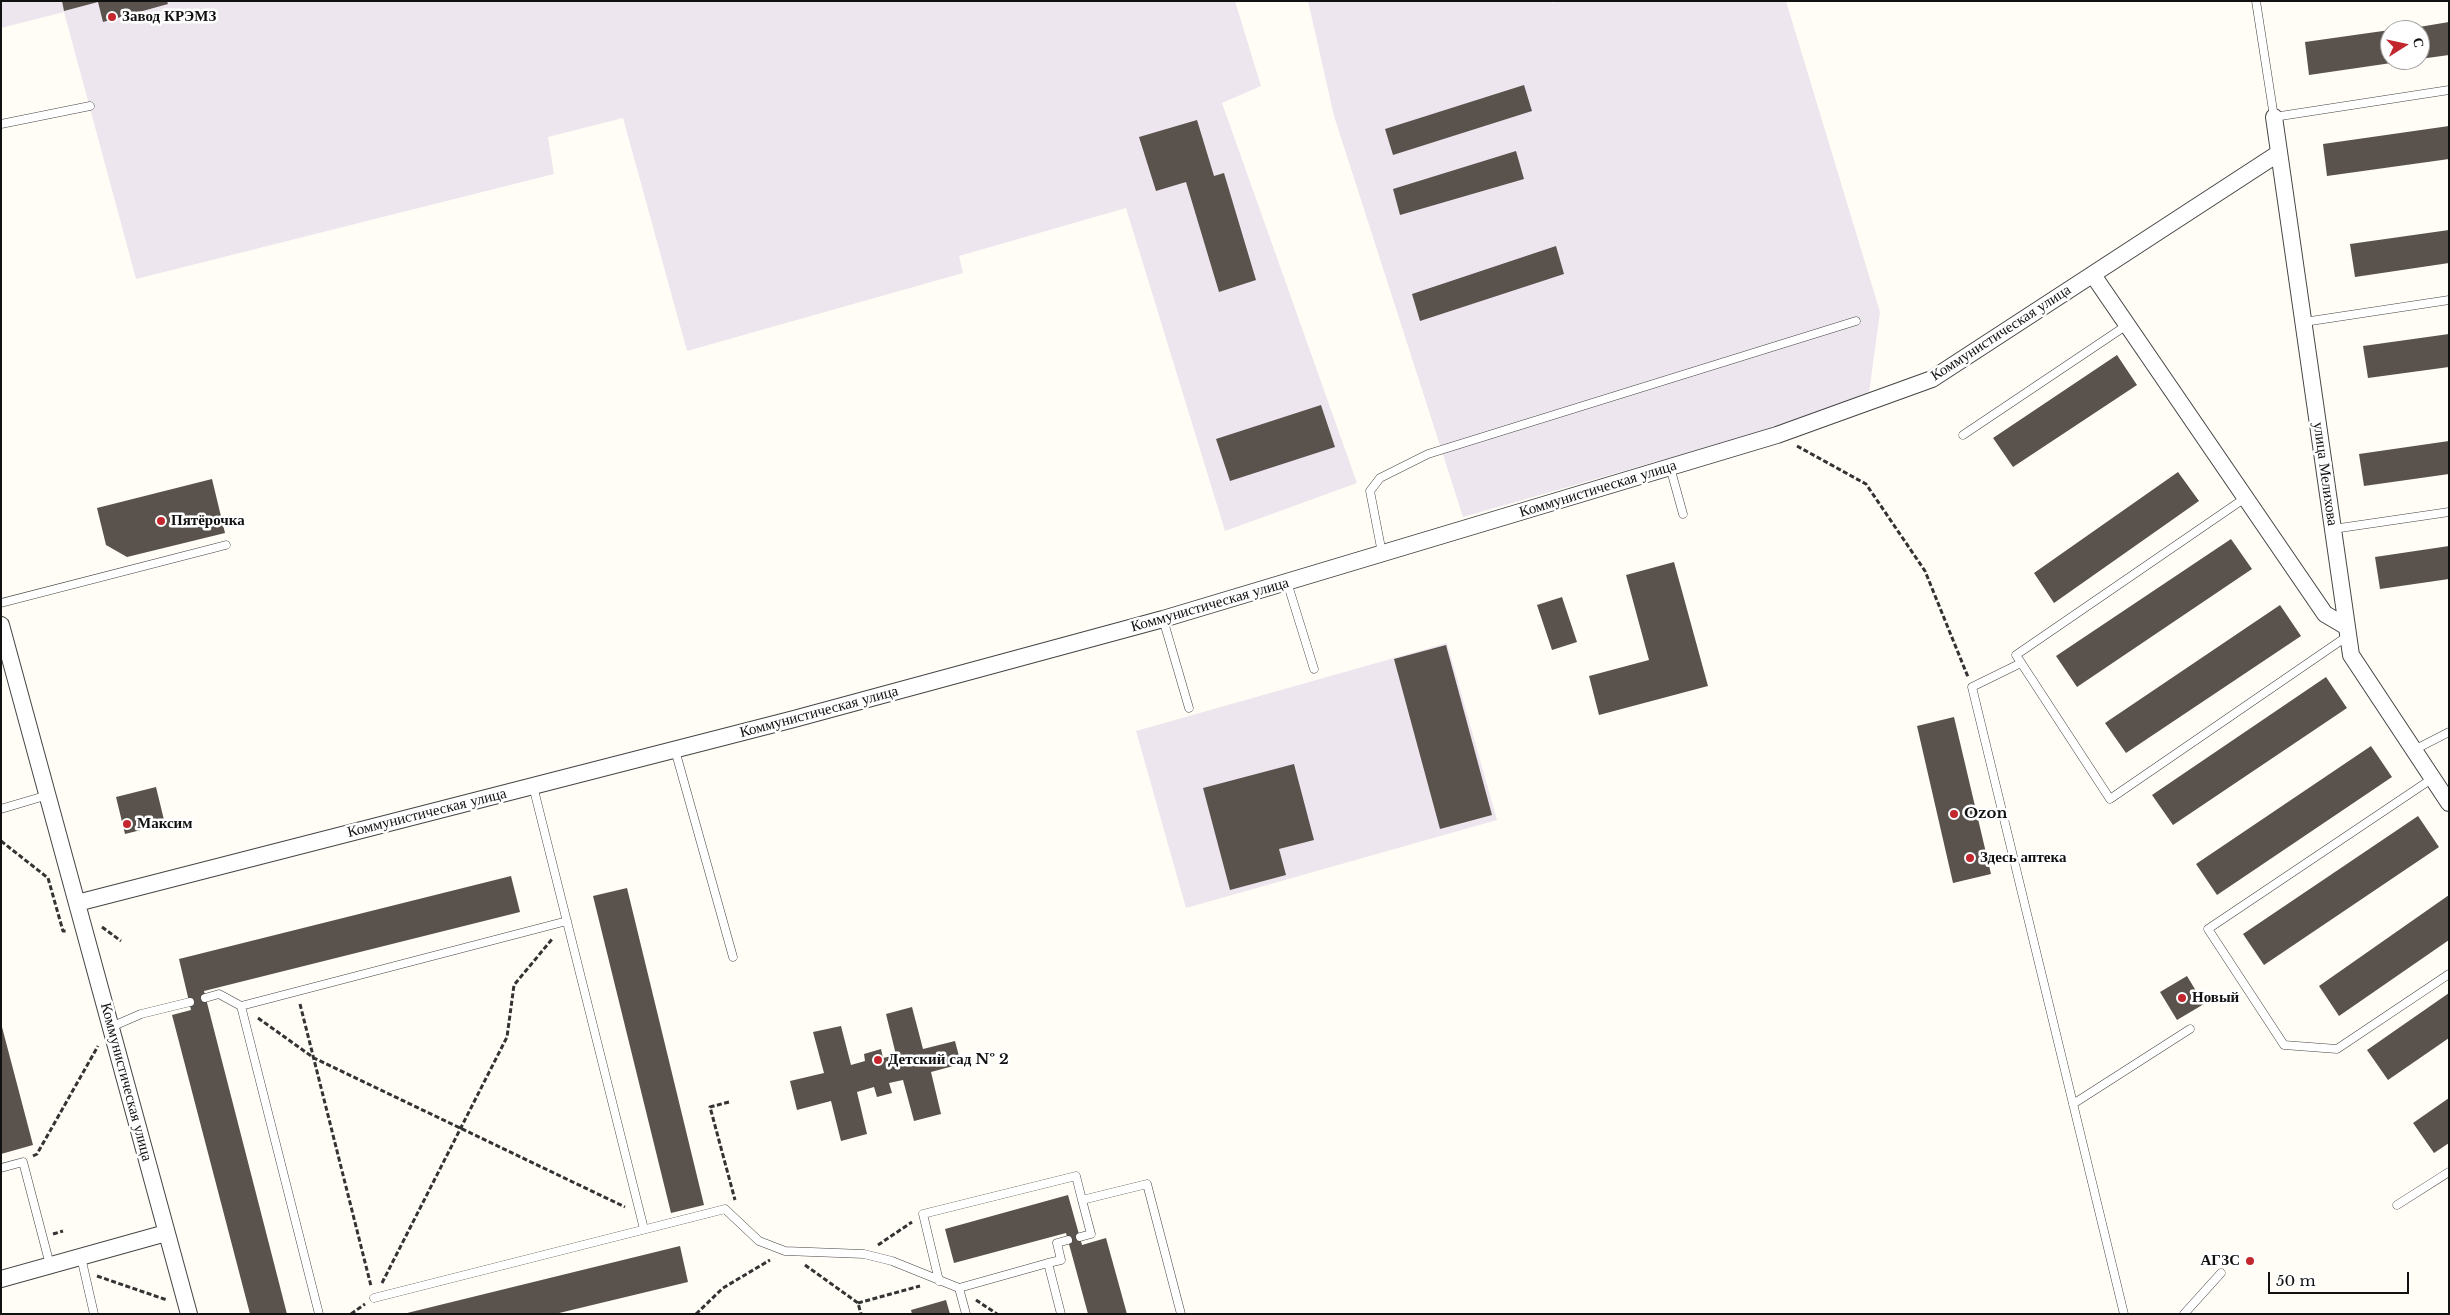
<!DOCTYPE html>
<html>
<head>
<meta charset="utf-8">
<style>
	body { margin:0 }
	#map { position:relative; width:2450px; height:1315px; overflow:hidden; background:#fffdf5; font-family:"Libre Baskerville",serif }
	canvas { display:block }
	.frame { position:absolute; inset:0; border:2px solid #111; pointer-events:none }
	.north { position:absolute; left:2380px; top:20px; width:50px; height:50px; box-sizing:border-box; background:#fff; border:1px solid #a0a0a0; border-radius:50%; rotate:80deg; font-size:14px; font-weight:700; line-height:20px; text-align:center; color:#111 }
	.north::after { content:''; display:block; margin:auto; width:18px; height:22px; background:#c4262e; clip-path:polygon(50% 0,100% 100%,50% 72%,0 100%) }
	.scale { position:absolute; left:2268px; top:1272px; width:141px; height:22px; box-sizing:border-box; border:2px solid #111; border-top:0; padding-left:6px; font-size:15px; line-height:18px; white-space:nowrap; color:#111; -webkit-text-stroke:4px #fff; paint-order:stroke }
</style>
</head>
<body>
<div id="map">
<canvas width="2450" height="1315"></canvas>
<div class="frame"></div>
<div class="north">С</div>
<div class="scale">50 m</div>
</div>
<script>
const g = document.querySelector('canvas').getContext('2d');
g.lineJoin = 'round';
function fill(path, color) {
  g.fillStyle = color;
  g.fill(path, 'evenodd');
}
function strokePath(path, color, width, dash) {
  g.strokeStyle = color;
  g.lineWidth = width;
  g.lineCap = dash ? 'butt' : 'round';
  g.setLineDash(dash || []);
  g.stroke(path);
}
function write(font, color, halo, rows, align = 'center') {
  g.font = font + ' "Libre Baskerville",serif';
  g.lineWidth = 5;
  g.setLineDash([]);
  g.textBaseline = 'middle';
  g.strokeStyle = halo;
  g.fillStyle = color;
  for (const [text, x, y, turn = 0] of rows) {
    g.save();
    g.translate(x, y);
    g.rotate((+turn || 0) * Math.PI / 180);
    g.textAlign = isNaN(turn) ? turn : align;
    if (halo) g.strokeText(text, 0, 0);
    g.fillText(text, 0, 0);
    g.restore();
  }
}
fill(new Path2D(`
	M1 1H1235L1261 86 1222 103 1357 483 1225 531 1126 208 959 256 963 273 687 351 623 118 548 137 554 174 136 279 64 12 1 28Z
	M1308 1H1552V3L1559 1H1786L1880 312 1868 401 1463 517 1334 116Z
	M1447 643 1497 820 1186 908 1136 731Z`), '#eee6ef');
fill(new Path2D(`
	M62 1H167L168 4 103 22 98 2 64 11Z
	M2449 22V55L2420 59V30H2401Z
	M2390 30V60L2405 61 2309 75 2305 42Z
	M1524 85 1532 111 1393 155 1385 129Z
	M1197 120 1214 176 1224 173 1256 280 1219 292 1186 182 1156 191 1139 137Z
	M2449 126V159L2327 176 2323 144Z
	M1516 151 1524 179 1400 215 1393 189Z
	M2449 230V263L2355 277 2350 244Z
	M1556 246 1564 274 1420 321 1412 294Z
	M2449 334V367L2368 378 2363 346Z
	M2117 355 2137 385 2013 467 1993 438Z
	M1321 405 1335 447 1230 481 1216 439Z
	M2449 441V474L2364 486 2359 454Z
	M2178 472 2199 501 2054 603 2034 573Z
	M212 479 225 533 127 557 106 545 97 508Z
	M2231 539 2252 569 2077 687 2056 656Z
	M2449 546V579L2380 589 2375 557Z
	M1674 562 1708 686 1599 715 1589 676 1649 660 1626 575Z
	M1562 597 1577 642 1552 650 1537 605Z
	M2280 605 2301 636 2126 753 2105 723Z
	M1446 645 1492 815 1440 829 1394 659Z
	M2326 677 2347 708 2173 825 2152 795Z
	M1954 717 1991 874 1953 883 1917 726Z
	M2371 746 2392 777 2217 895 2196 864Z
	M1294 764 1314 840 1279 849 1286 875 1230 890 1203 788Z
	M156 787 165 824 125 834 116 797Z
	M2418 816 2439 847 2264 965 2243 934Z
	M511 876 520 912 204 991 287 1314H250L172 1015 191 1010 179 959Z
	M627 888 704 1205 671 1213 593 896Z
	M2449 895V940L2339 1016 2319 986Z
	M2187 976 2204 1004 2177 1020 2160 992Z
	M2449 993V1038L2388 1080 2367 1050Z
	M912 1007 923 1049 955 1041 961 1064 931 1072 941 1114 914 1121 903 1080 889 1083 892 1093 877 1097 874 1087 857 1092 867 1134 841 1141 831 1101 797 1110 790 1081 824 1073 813 1032 841 1026 851 1065 865 1061 864 1054 881 1049 883 1058 896 1055 886 1014Z
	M2 1027 33 1145 1 1154V1028Z
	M2449 1098V1143L2434 1153 2413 1123Z
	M1068 1195 1082 1245 1106 1238 1127 1314H1088L1066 1233 954 1263 945 1229Z
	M680 1246 688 1282 555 1314H403Z
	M946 1300 950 1314H912L911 1310Z`), '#5a524d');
const service = new Path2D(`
	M2256 1 2274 117 2449 90
	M1 124 90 106
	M2304 322 2449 300
	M1963 435 2127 325
	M1670 467 1683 514
	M2245 498 2016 655 2110 799 2349 635
	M2333 529 2449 512
	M1382 553 1370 491 1380 478 1428 454 1856 321
	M1287 582 1314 669
	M1 603 226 545
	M1163 619 1189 708
	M2021 663 1972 687 2124 1314
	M675 750 733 957
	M2414 750 2449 732
	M2433 778 2208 929 2284 1045 2337 1049 2449 974
	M533 786 644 1229
	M1 809 48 795
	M205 998 219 994 241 1006 567 921
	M241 1006 319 1314
	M111 1027 141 1014 190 1002
	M2073 1104 2190 1029
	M1 1168 23 1162 50 1265
	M2397 1205 2449 1172
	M1080 1237 1091 1234 1082 1200 1147 1184 1181 1314
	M81 1257 94 1314
	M1048 1263 1061 1260 1057 1243 1068 1240
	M939 1281 923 1214 1076 1176 1082 1200
	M374 1298 725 1209 759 1241 785 1251 864 1254 892 1261 959 1288
	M966 1314 959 1288 1048 1263 1061 1314
	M2184 1314 2221 1273`);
const minor = new Path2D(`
	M2274 117 2351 655 2449 803
	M2093 275 2325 614 2347 627
	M1 625 189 1314
	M77 903 794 719 1163 619 1777 435 1932 379 2279 153
	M1 1279 166 1233`);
strokePath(service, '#444', 9);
strokePath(minor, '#444', 18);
strokePath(new Path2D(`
	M1797 446 1866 484 1925 571 1968 677
	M1 841 48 878 63 931H68
	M102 927 121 941
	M300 1004 371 1286
	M258 1018 314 1058 625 1207
	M729 1102 710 1107 735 1200
	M33 1156 37 1154 98 1046
	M53 1234 63 1231
	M878 1245 912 1222
	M805 1265 858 1303 861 1314
	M97 1276 167 1300
	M382 1283 507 1037 514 985 553 938
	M976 1300 997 1314
	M858 1303 920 1286
	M351 1314 365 1304
	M696 1314 723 1288 770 1260`), '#333', 3, [5, 2.5]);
strokePath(service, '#fff', 8);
strokePath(minor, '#fff', 16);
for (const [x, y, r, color] of [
	[112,17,5,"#c4262e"],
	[161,521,5,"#c4262e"],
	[1954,814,5,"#c4262e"],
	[127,824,5,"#c4262e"],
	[1970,858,5,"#c4262e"],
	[2182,998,5,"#c4262e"],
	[878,1060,5,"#c4262e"],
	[2250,1261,5,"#c4262e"]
]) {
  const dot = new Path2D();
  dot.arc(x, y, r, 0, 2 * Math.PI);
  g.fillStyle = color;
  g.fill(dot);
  strokePath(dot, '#fff', 2);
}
write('bold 15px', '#111', '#fff', [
	["Завод КРЭМЗ",122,17],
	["Пятёрочка",171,521],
	["Ozon",1964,814],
	["Максим",137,824],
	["Здесь аптека",1980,858],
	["Новый",2192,998],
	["Детский сад № 2",888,1060],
	["АГЗС",2240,1261,"right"]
], 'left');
write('15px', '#111', '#fff', [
	["Коммунистическая улица",2001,333,-33],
	["улица Мелихова",2325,474,82],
	["Коммунистическая улица",1598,489,-17],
	["Коммунистическая улица",1210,605,-16],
	["Коммунистическая улица",819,712,-15],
	["Коммунистическая улица",427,813,-14],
	["Коммунистическая улица",126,1082,75]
]);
</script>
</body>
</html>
